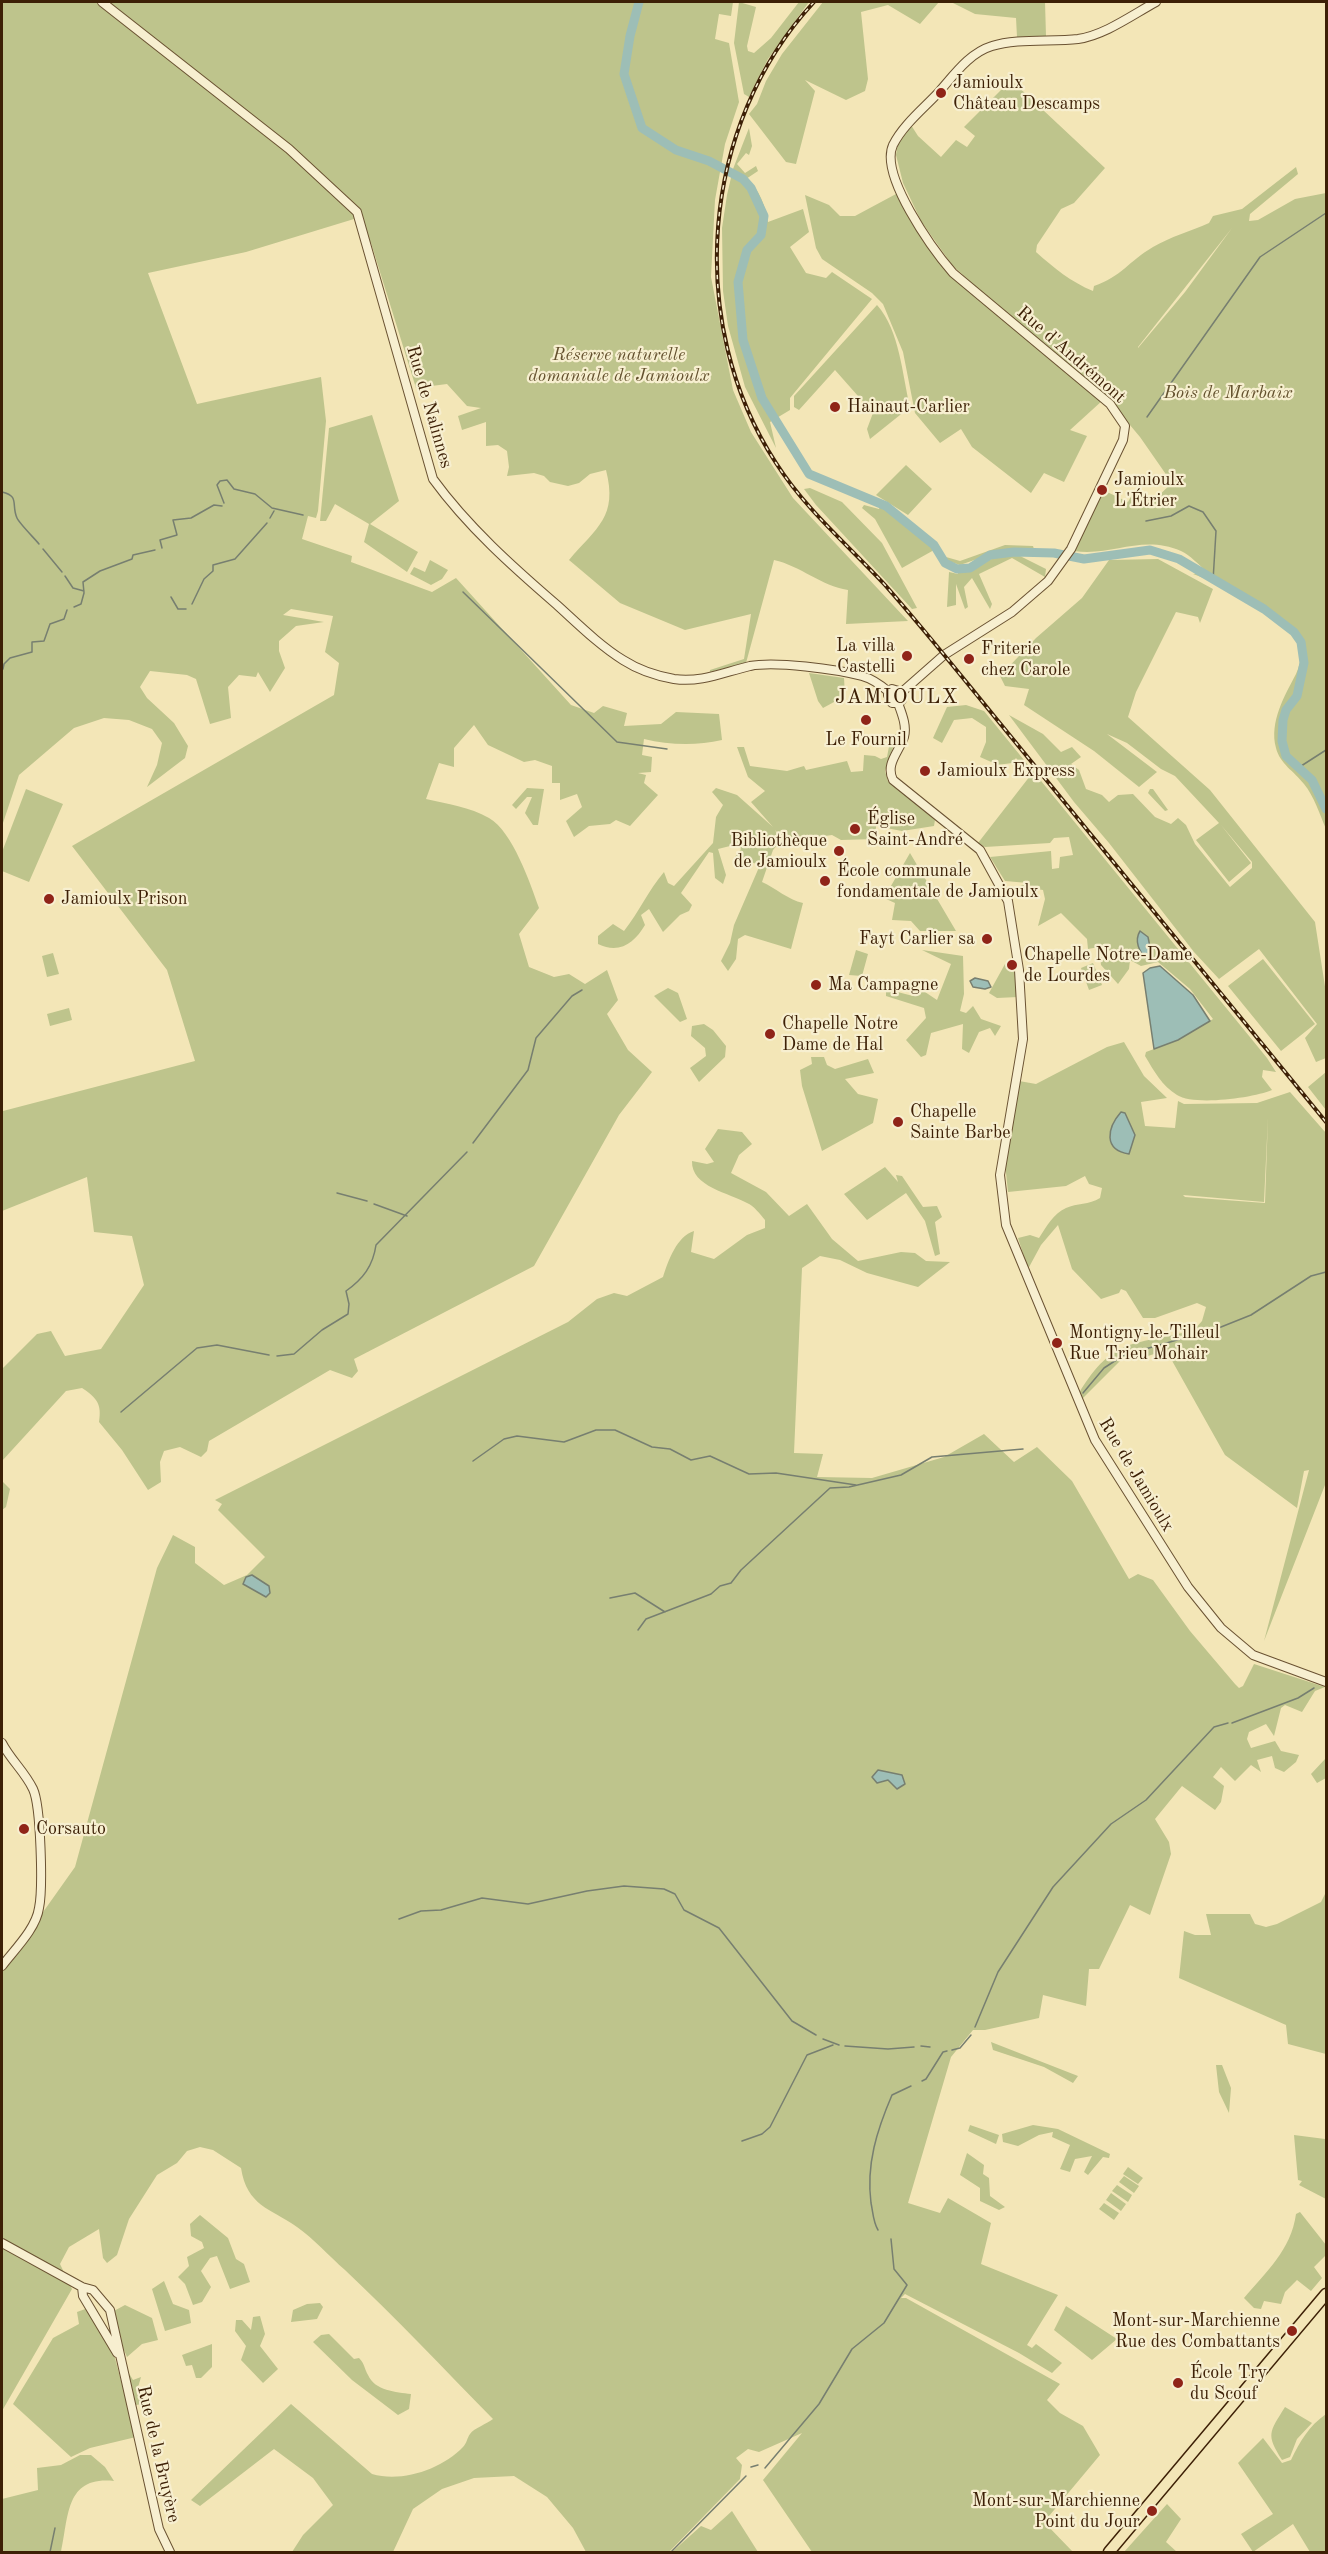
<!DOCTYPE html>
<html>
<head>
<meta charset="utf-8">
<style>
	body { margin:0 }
	#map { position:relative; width:1328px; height:2554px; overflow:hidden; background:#f3e6b7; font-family:"Old Standard TT",serif }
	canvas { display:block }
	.frame { position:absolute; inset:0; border:3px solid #3d2006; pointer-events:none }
</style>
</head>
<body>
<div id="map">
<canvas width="1328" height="2554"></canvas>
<div class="frame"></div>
</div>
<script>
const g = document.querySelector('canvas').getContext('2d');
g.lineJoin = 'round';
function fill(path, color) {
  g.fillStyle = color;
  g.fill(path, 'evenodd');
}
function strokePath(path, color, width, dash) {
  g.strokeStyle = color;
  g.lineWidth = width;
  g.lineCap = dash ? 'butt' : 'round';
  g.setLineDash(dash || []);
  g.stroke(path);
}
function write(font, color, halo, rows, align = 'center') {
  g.font = font + ' "Old Standard TT",serif';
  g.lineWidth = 4.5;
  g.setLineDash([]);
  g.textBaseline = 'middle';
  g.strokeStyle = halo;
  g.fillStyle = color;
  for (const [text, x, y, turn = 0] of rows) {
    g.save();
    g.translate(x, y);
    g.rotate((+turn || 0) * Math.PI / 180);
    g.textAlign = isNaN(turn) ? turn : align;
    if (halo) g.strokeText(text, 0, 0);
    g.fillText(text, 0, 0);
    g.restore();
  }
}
fill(new Path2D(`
	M2 2H733L731 16 719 14 715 39 729 43 739 102 725 144 715 200 711 277 733 390 751 432 793 498 908 621 846 624 848 590C821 586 801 566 774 560L746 663 710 672V670L744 659 751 614 685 630 620 603 569 560C597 527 618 517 606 470L590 474 579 483 568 486 550 482 544 476 534 473 507 476 509 467 507 451 498 445 486 446V422L462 430 458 416 481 408 467 406 447 384 416 388 371 243 354 219 246 252 148 273 197 404 321 377 326 421 318 511 316 518 308 516 302 539 352 556 351 562 432 592 456 578 571 705 594 713 603 706 627 713 624 726 661 724 676 712 719 714 722 740C696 746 669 745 644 739L642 755 652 757 651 772 638 773 646 775 644 783 658 795 630 826 616 820 610 824 589 826 574 837 566 821 582 807 577 794 560 800V783H552V766L535 760 524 762 488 745 474 725 454 748V767L439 763 426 799C447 804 470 807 489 818 513 832 530 883 539 908L519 934 529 967 554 977 569 974 585 984 607 970 618 1000 607 1014 628 1050 652 1072 619 1115 534 1266 354 1359 358 1371 352 1378 330 1370 209 1441 207 1451 201 1457 180 1447 164 1451 160 1462 161 1482 148 1490 122 1450 99 1422C102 1404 97 1398 82 1388L66 1391 2 1461V1369L37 1334 51 1331 65 1356 101 1349 144 1285 132 1236 94 1232 87 1177 2 1211V1107L3 1111 195 1061 167 970 72 846 334 695 339 663 325 652 333 616 291 609 283 615 324 622 296 626 279 641V651L285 668 270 692 258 672 256 677 239 675 228 687 231 718 210 724 196 679 187 675 150 671 140 687 147 698 174 723 188 746 185 758 147 787 157 765 162 743 152 729 129 720 104 718 74 728 19 775 2 826Z
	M739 2 756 7 747 46 748 51 754 53 771 38 799 2H809L768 59 749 97 744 94 734 43Z
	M823 2H939L920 24 888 5 861 12 868 79 865 91 846 100 805 80 815 91 796 164 786 162 749 114 757 104 766 81 782 54Z
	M951 2H1045L1046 36 1017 37 1016 18 975 14Z
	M1011 80 1105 168 1074 203 1061 209 1037 245 1036 252C1054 268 1071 282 1093 291L1094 286C1121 277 1129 261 1153 247 1170 237 1191 231 1209 223L1213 216 1242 209 1296 167 1298 174 1250 214 1249 221 1258 220 1295 199 1326 193V829C1320 815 1314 796 1304 784 1294 771 1280 764 1276 748 1269 722 1285 695 1296 674 1323 620 1228 587 1193 574L1207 572C1199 565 1190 555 1181 551 1141 534 1112 557 1074 551L1103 490 1128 502 1133 493 1154 500 1172 483 1140 437 1104 394 1067 365 1103 400 1070 430 1087 436 1064 482 1044 473 1031 493 972 447 961 429 940 443 915 413 903 352 883 304 872 293 822 259 816 248 805 195 829 205 840 216H855L896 194 897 190C914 224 932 262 963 287 973 294 985 299 996 305L952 265 921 221 903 183 896 155 898 142 911 125 918 136 941 157 956 140 967 147 975 136 964 127ZM1232 228 1185 292 1138 348V347Z
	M749 128 752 146 749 155 746 153 737 164 745 173 756 166 758 171 746 179C760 189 765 206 768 222L803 209 809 232 790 247 806 273 826 278 832 272 872 299 790 398V410L770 422 776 448 745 387 728 326 723 291 722 228 727 195 733 169Z
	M877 305C900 331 902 374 910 407L870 439 867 429 873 413 835 370 799 410 794 407V396Z
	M372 415 399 501 370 524 418 552 407 572 364 542 369 524 335 504 326 521H320L329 428Z
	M906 465 932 489 908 515 876 495Z
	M810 488 842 502 882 543 917 608 912 609 816 505 804 489Z
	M864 505 879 509 880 506 919 535 934 550 902 568 875 519 862 508Z
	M1005 545 1033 546 1034 549 1003 550 960 565 945 560 946 557 960 561Z
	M1014 553 1046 569 1045 577 1012 558 979 574 992 604 990 609 972 578 964 587 968 607 965 609 956 584V605L947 607 949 572 958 574 956 567C977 565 994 557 1014 553Z
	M1158 559 1213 589 1200 623 1198 617 1176 612 1136 692 1128 717 1210 790 1315 922 1326 993V1058L1316 1062 1305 1038 1317 1024 1259 949 1219 979 1194 952 1109 843 1074 802 1009 715 1043 734 1061 752 1072 747 1081 757 1071 764 1079 770 1086 789 1102 795 1109 802 1118 795 1133 794 1155 817 1171 824 1178 818 1186 825 1195 844 1230 887 1252 868V862L1221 825 1251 863 1229 882 1196 840 1219 823 1175 776 1161 769 1127 743 1107 734 1157 772 1139 787 1094 751 1024 705 1029 689 1005 686 1000 676 1036 638 1082 598 1109 560Z
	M430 560 448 570 442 579 431 585 410 574 414 567 425 572Z
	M809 673 844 678 845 696 823 708 818 701Z
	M966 705 984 711 1267 1058 1276 1072 1263 1070 1262 1077 1272 1090C1253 1098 1194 1106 1177 1095 1162 1086 1154 1071 1145 1056L1146 1052 1178 1040 1213 1019 1190 989 1158 962 1141 966 1130 960 1129 969 1118 984 1101 965 1099 947 1088 949 1087 939 1061 913 1038 926 1045 899 1043 890 1020 886 1028 883 1005 881 990 857 1051 851 1052 869 1059 868 1060 857 1073 855 1069 837 1054 838 1050 843 985 847 978 843 1030 776 1016 758 1012 763 998 765 980 757 986 742V727L972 718 954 720 942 743 933 738 947 707Z
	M898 733 885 771 888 781 929 813 935 820 934 826 902 831 886 828V821L876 820V839L841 840 832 835 825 836V840L795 844 785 841 775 830 781 841 773 850 762 882C776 888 788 900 803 903L791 949 745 935 738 939 736 959 728 971 721 961 730 943 734 925 760 865 735 857 741 849 738 844 718 849 726 875 723 884 715 878 713 853 709 852 681 893 692 905 689 911 680 915 663 932 649 909 641 915 645 925C635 942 620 955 598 944V936L613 924 624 931C639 912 648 891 664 872L668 883 674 886 713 843 716 817 723 805 712 792 716 788 737 795 773 827 751 802 765 791 748 777 737 747H744L750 766 787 771 804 766 806 770 847 761 851 772 863 771 864 755 875 756 881 759 887 757 891 736Z
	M527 788 544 789 538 825H533L525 813 532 797H527L516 809 512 805Z
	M26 789 63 804 29 882 2 871V852Z
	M1150 789H1153L1168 810 1165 811 1148 793Z
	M910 853 956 931H920L911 921 892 920 895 903 884 898Z
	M856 950 868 954 862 976 849 975Z
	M922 950 963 956 964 994 960 1011 966 1013 973 1006 981 1019 1001 1026 995 1036 990 1028 979 1032 969 1053 962 1049 963 1024 931 1033 926 1055 921 1057 906 1040 926 1018 924 1008 886 996V989L913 996 916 986 937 1000 951 964Z
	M53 953 59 974 47 977 42 956Z
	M1263 959 1315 1024 1281 1051 1228 986Z
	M1093 963 1102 985 1089 990 1081 968Z
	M1005 964 1015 966 1018 997 997 998 989 993Z
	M668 988 678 993 687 1019 680 1022 654 996Z
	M69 1008 72 1020 50 1026 47 1014Z
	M704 1024 713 1030 726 1046 725 1057 699 1082 690 1068 706 1056 705 1048 691 1036 692 1026Z
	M1124 1042 1144 1076 1167 1098 1141 1102 1145 1126 1175 1128 1178 1101 1184 1104 1257 1103 1290 1092 1326 1133 1325 1485 1264 1641 1309 1470 1304 1471 1297 1508 1225 1455 1166 1350 1139 1359H1122L1081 1400 1079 1393C1114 1335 1136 1346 1194 1330L1202 1321 1206 1307 1197 1303 1155 1318H1143L1126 1291 1121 1289 1119 1293 1101 1299 1072 1269 1058 1225 1041 1245 1028 1269 1018 1238 1030 1235 1039 1238C1047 1226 1053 1214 1066 1208 1077 1203 1089 1205 1100 1198L1102 1188 1089 1184 1085 1176 1066 1186 1008 1192 1005 1163 1019 1081 1036 1084 1107 1047ZM1268 1117 1265 1203 1185 1197 1183 1195 1264 1202Z
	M811 1057H824L827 1065 835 1069 868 1059 874 1073 845 1079 858 1094 878 1099 873 1123 822 1151 802 1086 800 1070 812 1064Z
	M1326 1072V1110L1308 1087Z
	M718 1129 742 1132 752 1144 739 1155 731 1173 766 1192 789 1216 807 1204 832 1239 858 1261 901 1252 915 1253 926 1261 950 1262 918 1287 867 1273 840 1260 820 1256 802 1268 794 1453 823 1454 817 1477 872 1478 944 1457 984 1434 1014 1462 1037 1447 1072 1481 1129 1579 1138 1574 1153 1580 1190 1631 1235 1684 1239 1688 1243 1686 1254 1664 1325 1687 1315 1691 1302 1712 1285 1705 1281 1708 1274 1736 1266 1724 1249 1732 1247 1739 1251 1748 1275 1741 1281 1751 1299 1755 1296 1762 1284 1772 1275 1768 1272 1756 1257 1760 1261 1772 1251 1765 1235 1781 1221 1767 1213 1777 1224 1786 1221 1802 1215 1810 1182 1786 1155 1819 1169 1842 1171 1854 1150 1915 1130 1905 1099 1969H1089L1086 2006 1043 1995 1039 2018 985 2030H973L951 2057 908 2203 940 2213 948 2198 991 2223 981 2264 1058 2295 1027 2345 1032 2348 1036 2344 1062 2363 1052 2373 1019 2353 905 2294 901 2298H906L1060 2384 1047 2400 1060 2413 1083 2426 1100 2455 1044 2522 1073 2552H812L763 2480 802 2433 759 2452 748 2449 736 2458 742 2465 740 2479 669 2552H586L573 2528 547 2497 514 2476 474 2478 442 2489 413 2509 393 2552H292L303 2535 333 2505 313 2478 274 2449 200 2506 191 2500 291 2404 372 2474C402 2483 442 2469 463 2447 467 2443 467 2438 470 2434 474 2428 487 2424 493 2419 444 2369 396 2318 345 2270 329 2256 314 2239 297 2227 270 2208 247 2206 241 2168L213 2150 200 2147 187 2151 177 2163 157 2175 129 2219 117 2255 107 2263 103 2258 99 2229 69 2247 60 2264 72 2289 2 2411V1970L75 1867 157 1568 173 1535 195 1547V1563L224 1585 247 1575 265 1557 218 1510 222 1504 215 1500 568 1322 597 1299 614 1293 627 1296 663 1277C668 1261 677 1236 694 1231L691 1252 714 1259 747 1235 765 1228V1220C760 1214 754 1206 747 1203 730 1193 691 1187 692 1161L707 1164 714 1162 705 1149Z
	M885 1167 898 1182 896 1175 902 1176 923 1207 937 1206 942 1217 935 1222 940 1254 935 1256 925 1221 906 1193 867 1220 844 1194Z
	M2 1481 10 1489 6 1507 2 1510Z
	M1326 1758V1778L1317 1783 1311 1774Z
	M1325 1894 1326 2054 1288 2044 1286 2025 1179 1978 1184 1931 1195 1935H1211L1206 1914H1250L1255 1924 1266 1927 1277 1924 1321 1902Z
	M991 2042 1078 2076 1073 2083 1044 2067 993 2050Z
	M1216 2065H1222L1231 2088 1229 2113 1219 2092Z
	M970 2125 999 2135 996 2144 968 2131Z
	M1033 2125 1058 2129 1110 2154 1109 2158 1103 2157 1088 2175 1084 2172 1092 2156 1075 2159 1070 2172 1060 2169 1070 2145 1052 2137 1053 2132 1039 2135 1018 2146 1003 2142 1002 2134Z
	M1326 2131V2199L1299 2185 1302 2181 1298 2180 1294 2135 1325 2139Z
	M967 2153 984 2165 983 2174 989 2178 990 2196 1005 2207 999 2210 980 2201V2188L960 2175Z
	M1128 2167 1143 2178 1138 2184 1123 2174Z
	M1124 2176 1139 2186 1134 2193 1119 2182Z
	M1117 2185 1132 2195 1128 2202 1112 2191Z
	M1111 2193 1126 2204 1121 2211 1106 2200Z
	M1104 2203 1119 2213 1114 2220 1099 2209Z
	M1300 2212 1326 2245V2255L1314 2267 1322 2278 1311 2291 1297 2280 1285 2292 1281 2304 1264 2301 1261 2309 1254 2308 1244 2298C1266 2272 1291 2250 1296 2214Z
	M200 2215 228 2238 236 2259 244 2264 250 2282 230 2289 217 2256 210 2258 201 2271 211 2287 202 2302 193 2305 185 2284 178 2277 189 2266 187 2257 204 2248 202 2242 191 2236 190 2224Z
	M164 2281 173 2304 189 2310 191 2323 165 2331 152 2289Z
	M320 2303 323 2307 317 2319 291 2322 293 2310 307 2304Z
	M125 2305 152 2318 158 2340 142 2344 127 2357 119 2339 112 2312Z
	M1066 2306 1117 2339 1092 2360 1054 2330Z
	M88 2308 112 2347 136 2437 90 2448 71 2457 13 2404 53 2338 79 2324 77 2312Z
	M260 2316 265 2334 260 2346 278 2369 263 2383 241 2360 246 2346 235 2331 236 2320H242L251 2330 253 2317Z
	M329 2334 354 2359 359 2358C365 2364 364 2368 368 2375 375 2391 396 2392 411 2394L409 2409 398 2415 352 2380 313 2342 321 2335Z
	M212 2344V2367L201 2378H196L192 2365 186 2366 182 2355Z
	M127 2370 133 2380 141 2377 137 2391 148 2403 136 2405Z
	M1285 2407 1312 2423 1297 2439 1290 2457 1282 2460C1266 2434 1269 2433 1285 2407Z
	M1326 2414V2552H1310L1293 2524 1253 2552 1241 2534 1273 2514 1238 2463 1263 2438 1282 2463 1291 2460C1300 2441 1309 2426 1326 2414Z
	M80 2455H91L105 2467 114 2481C65 2476 69 2516 61 2552H2V2499L38 2490 37 2468 61 2465Z
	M1167 2504 1181 2519 1166 2542 1177 2552H1124Z
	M732 2511 758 2552H672L701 2526 711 2530Z`), '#bec48c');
const water = new Path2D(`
	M1140 931 1148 937 1151 952 1147 959C1139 952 1134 941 1140 931Z
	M1160 966 1193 995 1210 1021 1178 1040 1154 1049 1143 973 1150 968Z
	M975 978 988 981 991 987 985 989 973 987 970 981Z
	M1121 1112 1125 1113 1135 1135 1129 1154C1103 1150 1107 1128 1121 1112Z
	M252 1575 269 1586 270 1593 266 1597 243 1584 246 1577Z
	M878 1770 902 1775 905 1784 897 1789 888 1780 877 1783 872 1777Z`);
fill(water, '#9dbeb6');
strokePath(water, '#777f70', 1.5);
strokePath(new Path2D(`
	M1147 417 1260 257 1326 213
	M2 492C20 496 11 505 17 518 19 523 35 539 39 544
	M224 503 217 485 220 481 227 480 234 489 255 494 272 508 303 515
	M270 518 274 511
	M1146 521 1171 516 1189 506 1203 512 1216 531 1213 581
	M162 548 160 540 177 535 173 520 191 518 214 505 222 506
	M43 549 62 572
	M65 576 73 588 84 591
	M463 592 617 742 667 749
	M171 597 178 609H186
	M192 604 204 579 213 571V565L235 559 267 523
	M74 607 81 604 84 593 83 582 100 571 132 559 133 555 155 550
	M3 669 4 664 10 658 32 652V642L44 641 50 624 64 619 67 610
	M2 679V675
	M1298 768 1326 750
	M473 1143 528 1070 536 1038 572 996 582 990
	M337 1193 367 1201
	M374 1204 407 1216
	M277 1356 294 1354 322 1330 348 1314 349 1304 346 1291C363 1279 373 1266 376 1245L467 1152
	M1083 1393 1104 1368 1124 1355 1216 1329 1251 1315 1311 1276 1326 1272
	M121 1412 197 1348 217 1345 269 1355
	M473 1461 504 1439 517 1436 564 1442 596 1430H615L652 1447 670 1449 691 1460 710 1456 749 1474 776 1473 856 1485
	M610 1598 635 1593 665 1612
	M638 1630 646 1619 711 1594 720 1586 731 1583 741 1570 830 1488 849 1487 901 1475 932 1457 1023 1449
	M1232 1723 1298 1698 1314 1688
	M399 1919 421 1911 441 1910 482 1898 528 1904 587 1891 624 1886 664 1889 675 1894 684 1910 719 1928 792 2021 816 2035
	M975 2027 998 1972 1053 1887 1111 1824 1146 1800 1214 1727 1228 1723
	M823 2039 839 2045
	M845 2046 888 2049 914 2047
	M921 2046 930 2047
	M952 2050 960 2048 971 2035
	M922 2081 926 2079 943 2052 947 2051
	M742 2141 762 2134 770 2127 807 2055 833 2045
	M878 2230C873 2222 873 2212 871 2203 866 2164 877 2130 892 2095L911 2086
	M751 2467 758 2465
	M765 2468 819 2404 852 2349 884 2323 907 2285 894 2269 891 2239
	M50 2552 55 2528
	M671 2552 746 2476`), '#777f70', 1.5);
strokePath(new Path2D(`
	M639 2 630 36 624 74 642 128 676 150 709 161 743 179 751 188 764 216 761 235 747 250 738 282 743 340 762 398 809 474 886 506 934 545 945 563 957 569 970 568 990 555 1014 552 1054 553 1084 559 1150 550 1179 559 1264 609 1294 632 1301 642 1304 663 1297 696 1286 710 1283 720 1282 741 1286 756 1312 780 1326 809`), '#9dbeb6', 9);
const minor = new Path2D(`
	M102 2 289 149 357 212 433 479C468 527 513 567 557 605 578 624 599 645 623 660 637 669 657 676 674 679 701 683 724 672 750 666 775 661 836 669 862 676 873 679 881 685 889 692
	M1156 2C1132 15 1105 35 1078 39 1052 42 1016 38 992 46 969 53 954 75 938 93 923 109 903 125 893 145 879 175 933 250 953 273L1110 404 1125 426 1123 440 1071 549 1048 581 1012 612 944 655 902 692V700L898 703C902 714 907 726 904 737 899 752 885 764 893 780L980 850 1008 901 1019 970 1023 1039 1000 1175 1006 1225 1095 1440 1188 1587 1221 1628 1253 1655 1326 1682
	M898 703H892L888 695 892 689 902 692
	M2 1743C10 1759 25 1772 33 1789 41 1806 43 1889 39 1908 36 1929 14 1950 2 1966
	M2 2243 82 2287 93 2290 110 2310 159 2529 170 2552
	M82 2287 83 2296 117 2353`);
const major = new Path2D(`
	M1109 2552 1326 2294`);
strokePath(minor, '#6a5232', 10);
strokePath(major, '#3d2006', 13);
strokePath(minor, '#f7efd0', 8);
strokePath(major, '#f3e6b7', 10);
const rail = new Path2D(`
	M814 2C700 125 685 323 776 463 806 510 848 545 885 585 923 628 958 672 994 716 1105 852 1216 987 1326 1122`);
strokePath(rail, '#3d2006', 4);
strokePath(rail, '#f7efd0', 1.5, [4.5]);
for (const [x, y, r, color] of [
	[941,93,6,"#8f2418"],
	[835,407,6,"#8f2418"],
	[1102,490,6,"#8f2418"],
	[907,656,6,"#8f2418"],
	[969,659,6,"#8f2418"],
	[866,720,6,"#8f2418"],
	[925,771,6,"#8f2418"],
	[855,829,6,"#8f2418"],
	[839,851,6,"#8f2418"],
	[825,881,6,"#8f2418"],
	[49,899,6,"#8f2418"],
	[987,939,6,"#8f2418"],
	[1012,965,6,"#8f2418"],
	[816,985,6,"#8f2418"],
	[770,1034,6,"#8f2418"],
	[898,1122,6,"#8f2418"],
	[1057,1343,6,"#8f2418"],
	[24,1829,6,"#8f2418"],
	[1292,2331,6,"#8f2418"],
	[1178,2383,6,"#8f2418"],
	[1152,2511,6,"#8f2418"]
]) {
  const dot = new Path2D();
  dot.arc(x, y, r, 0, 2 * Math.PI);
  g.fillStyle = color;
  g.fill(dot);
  strokePath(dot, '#f7efd0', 2);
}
write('18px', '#3d2006', '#f7efd0', [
	["Jamioulx",953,83],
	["Château Descamps",953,104],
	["Hainaut-Carlier",847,407],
	["Jamioulx",1114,480],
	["L'Étrier",1114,501],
	["La villa",895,646,"right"],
	["Castelli",895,667,"right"],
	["Friterie",981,649],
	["chez Carole",981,670],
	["Le Fournil",866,740,"center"],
	["Jamioulx Express",937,771],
	["Église",867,819],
	["Saint-André",867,840],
	["Bibliothèque",827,841,"right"],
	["de Jamioulx",827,862,"right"],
	["École communale",837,871],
	["fondamentale de Jamioulx",837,892],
	["Jamioulx Prison",61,899],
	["Fayt Carlier sa",975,939,"right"],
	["Chapelle Notre-Dame",1024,955],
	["de Lourdes",1024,976],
	["Ma Campagne",828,985],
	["Chapelle Notre",782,1024],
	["Dame de Hal",782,1045],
	["Chapelle",910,1112],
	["Sainte Barbe",910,1133],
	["Montigny-le-Tilleul",1069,1333],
	["Rue Trieu Mohair",1069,1354],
	["Corsauto",36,1829],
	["Mont-sur-Marchienne",1280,2321,"right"],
	["Rue des Combattants",1280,2342,"right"],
	["École Try",1190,2373],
	["du Scouf",1190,2394],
	["Mont-sur-Marchienne",1140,2501,"right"],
	["Point du Jour",1140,2522,"right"]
], 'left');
write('italic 18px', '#64512e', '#f7efd0', [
	["Réserve naturelle",619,355],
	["domaniale de Jamioulx",619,376],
	["Bois de Marbaix",1228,393]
]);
write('18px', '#3d2006', '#f7efd0', [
	["Rue d'Andrémont",1071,355,41],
	["Rue de Nalinnes",429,407,74],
	["Rue de Jamioulx",1136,1475,59],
	["Rue de la Bruyère",158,2454,77]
]);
g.letterSpacing = '1.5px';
write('21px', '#3d2006', '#f7efd0', [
	["JAMIOULX",897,697]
]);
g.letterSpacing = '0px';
</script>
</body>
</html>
